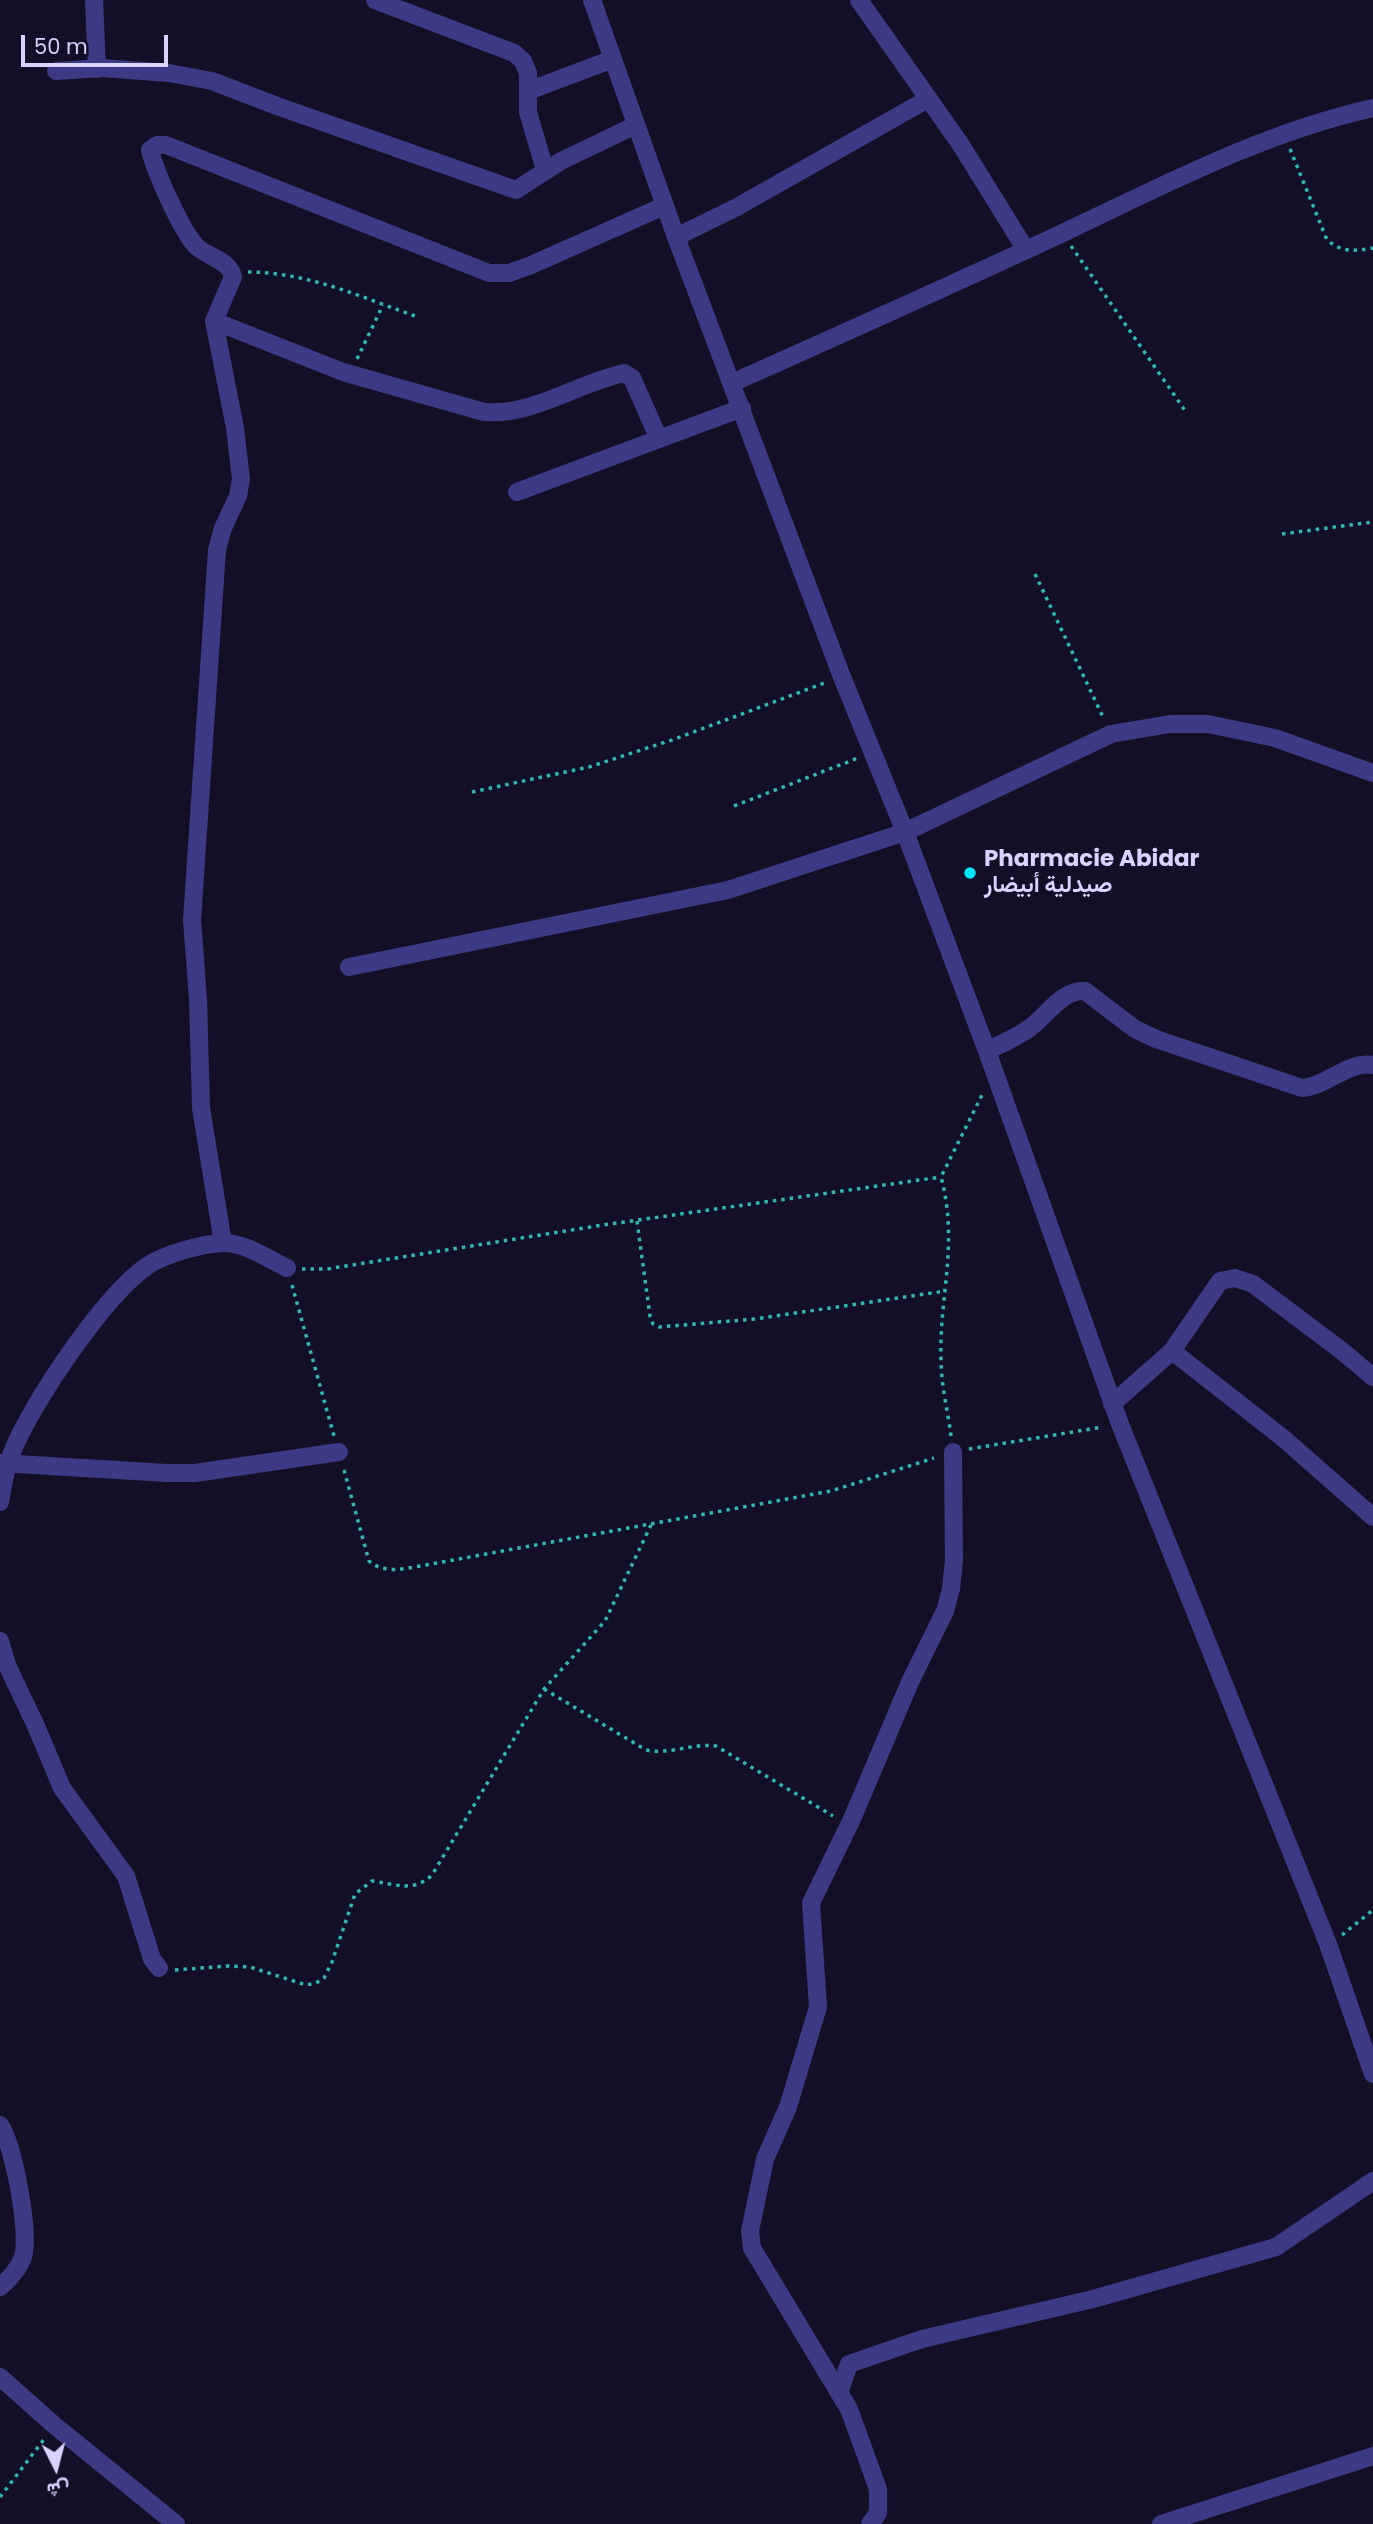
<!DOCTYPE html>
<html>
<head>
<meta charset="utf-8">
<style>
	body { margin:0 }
	#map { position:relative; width:1373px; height:2524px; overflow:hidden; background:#130f26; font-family:Poppins,Vazirmatn,sans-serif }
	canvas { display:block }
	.north { position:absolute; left:21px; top:2433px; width:70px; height:70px; -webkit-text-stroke:5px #130f26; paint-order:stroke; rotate:174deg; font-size:19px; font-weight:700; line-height:28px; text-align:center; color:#d9d4ff }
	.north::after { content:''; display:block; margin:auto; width:24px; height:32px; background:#d9d4ff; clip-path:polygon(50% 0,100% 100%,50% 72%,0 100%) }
	.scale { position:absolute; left:21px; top:35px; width:147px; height:32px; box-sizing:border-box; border:4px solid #d9d4ff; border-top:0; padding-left:9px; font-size:21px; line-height:24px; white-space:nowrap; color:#d9d4ff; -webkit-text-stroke:5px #130f26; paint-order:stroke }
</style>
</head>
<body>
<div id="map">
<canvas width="1373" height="2524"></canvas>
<div class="north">ش</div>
<div class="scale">50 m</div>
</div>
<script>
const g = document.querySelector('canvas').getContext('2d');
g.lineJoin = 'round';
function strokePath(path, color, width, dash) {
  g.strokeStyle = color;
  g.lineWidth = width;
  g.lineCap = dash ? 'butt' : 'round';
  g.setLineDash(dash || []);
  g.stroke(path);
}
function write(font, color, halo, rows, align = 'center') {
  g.font = font + ' Poppins,Vazirmatn,sans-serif';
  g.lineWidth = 7;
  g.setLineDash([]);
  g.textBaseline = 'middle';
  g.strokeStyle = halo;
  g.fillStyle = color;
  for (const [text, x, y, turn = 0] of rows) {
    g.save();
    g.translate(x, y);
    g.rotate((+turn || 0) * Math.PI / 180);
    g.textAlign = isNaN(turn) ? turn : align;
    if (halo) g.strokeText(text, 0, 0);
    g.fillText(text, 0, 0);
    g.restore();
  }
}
strokePath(new Path2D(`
	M1290 149 1327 240C1343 253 1354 251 1373 248
	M1071 246 1186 412
	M248 272C307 272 361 297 415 316
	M357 359 383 305
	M1282 534 1373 522
	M1035 574 1104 719
	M472 792 589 767 675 739 827 682
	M734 806 858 758
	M637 1221 650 1316 653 1324 659 1327 755 1319 946 1291
	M302 1269H327L603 1225 941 1177
	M292 1285 334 1436
	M951 1436C948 1411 941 1385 941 1360 939 1294 959 1245 941 1177L982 1095
	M969 1449 1103 1427
	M344 1470 369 1561C385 1575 406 1568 426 1565L831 1491 934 1458
	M544 1689 646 1750C669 1755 692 1743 716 1746L833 1816
	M1342 1935 1373 1910
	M175 1970 228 1966 250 1967 306 1985 316 1983 324 1978 332 1962 355 1894 372 1881C396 1884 413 1893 432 1875L544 1689 605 1621 652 1523
	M0 2497 45 2438`), '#2fb8b0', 3.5, [3.5, 5]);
strokePath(new Path2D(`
	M94 0 97 69
	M375 0 514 53 523 61 528 73V112L545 170
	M592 0 676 237 842 677 905 832 987 1051 1120 1424 1328 1944 1373 2074
	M859 0 961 145 1026 250
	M56 71 102 68 169 73 212 81 277 106 516 190 561 161 636 125
	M528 91 613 59
	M676 237 737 207 928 99
	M214 321 343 372 484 412C532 416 578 383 624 373L632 378 659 439
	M732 383C844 333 956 283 1067 231 1166 184 1265 132 1373 108
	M517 492 742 408
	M349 967 728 890 905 832 1111 734 1170 724H1208L1275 738 1373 773
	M987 1051C1001 1044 1018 1037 1031 1027 1047 1015 1063 989 1085 991L1135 1029 1156 1039 1302 1088C1326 1087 1349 1060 1373 1065
	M223 1243 201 1108 198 999 192 920 217 550 223 528 238 496 241 479 235 428 214 321 233 277C230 260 207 257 196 246 181 230 155 171 150 150L157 145H166L489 273H509L529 266 664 206
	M1172 1351 1283 1438 1373 1517
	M1112 1404 1172 1351 1220 1281 1235 1278 1253 1284 1342 1351 1373 1377
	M0 1463 167 1473H195L339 1452
	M0 1502C3 1486 5 1470 11 1455 30 1405 104 1296 147 1266 165 1254 201 1244 223 1243 244 1242 268 1259 287 1268
	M0 1641 7 1665 36 1726 62 1788 126 1876 152 1959 159 1968
	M0 2125C14 2146 30 2233 23 2257 18 2270 10 2278 0 2287
	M0 2377 54 2425 176 2524
	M839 2393 849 2364 922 2339 1093 2299 1276 2247 1373 2181
	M870 2524 878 2513V2489L849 2409 752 2248 750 2231 765 2159 788 2107 818 2007 811 1903 852 1819 910 1682 945 1611 951 1589 954 1560 953 1452
	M1161 2524 1373 2456`), '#3d3a85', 18);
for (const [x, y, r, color] of [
	[970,873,7,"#00e5ff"]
]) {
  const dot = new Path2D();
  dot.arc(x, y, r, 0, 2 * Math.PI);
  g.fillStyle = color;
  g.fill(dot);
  strokePath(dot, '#130f26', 2.5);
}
write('bold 23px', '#d9d4ff', '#130f26', [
	["Pharmacie Abidar",984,860],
	["صيدلية أبيضار",984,886]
], 'left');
</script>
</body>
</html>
